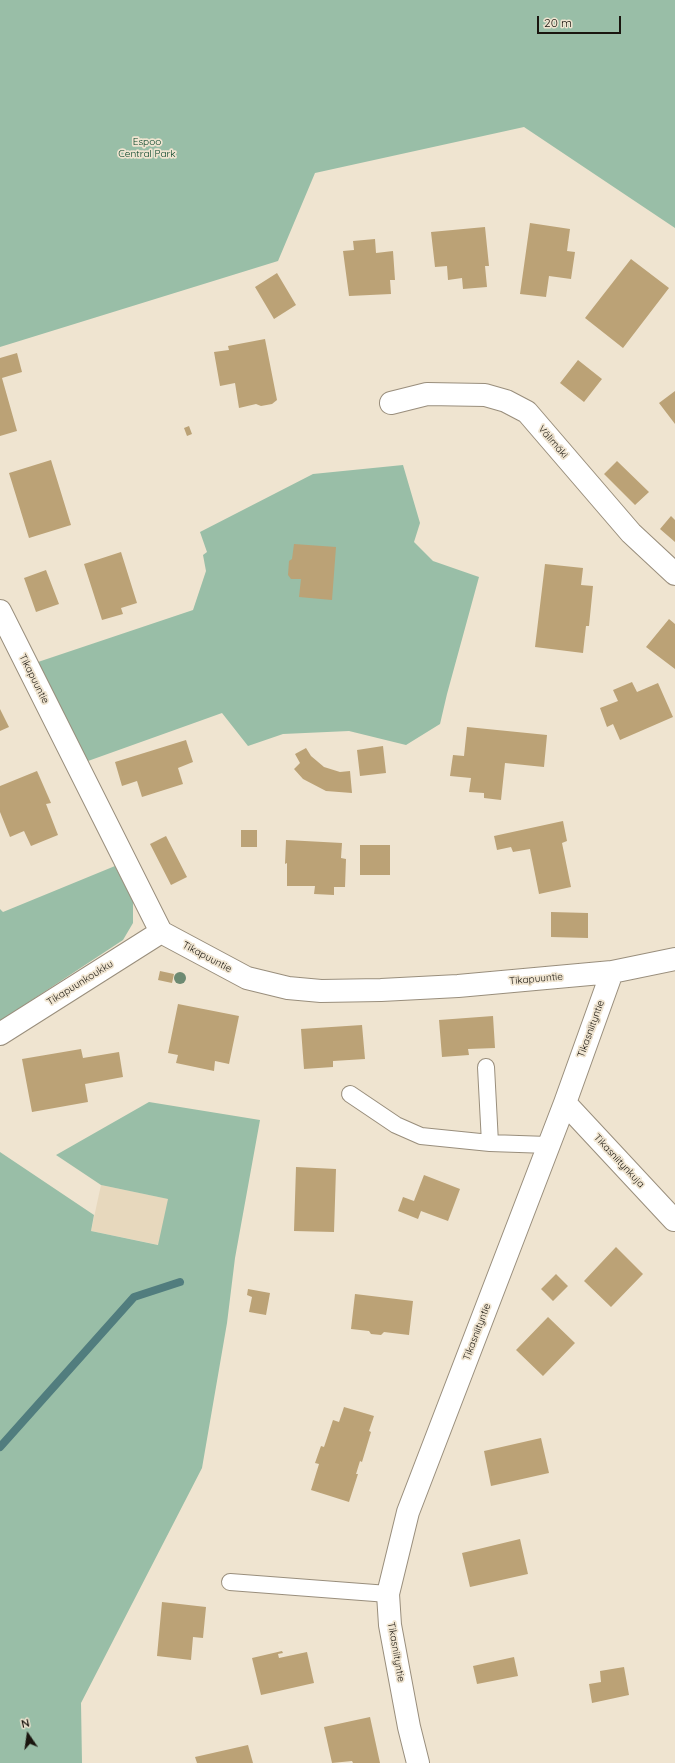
<!DOCTYPE html>
<html>
<head>
<meta charset="utf-8">
<style>
	body { margin:0 }
	#map { position:relative; width:675px; height:1763px; overflow:hidden; background:#efe4d0; font-family:Quicksand,sans-serif }
	canvas { display:block }
	.north { position:absolute; left:8px; top:1715px; width:40px; height:40px; -webkit-text-stroke:3px #efe4d0; paint-order:stroke; rotate:347deg; font-size:11px; font-weight:700; line-height:16px; text-align:center; color:#1a160f }
	.north::after { content:''; display:block; margin:auto; width:14px; height:18px; background:#1a160f; clip-path:polygon(50% 0,100% 100%,50% 72%,0 100%) }
	.scale { position:absolute; left:537px; top:16px; width:84px; height:18px; box-sizing:border-box; border:2px solid #1a160f; border-top:0; padding-left:5px; font-size:12px; line-height:14px; white-space:nowrap; color:#1a160f; -webkit-text-stroke:3px #efe4d0; paint-order:stroke }
</style>
</head>
<body>
<div id="map">
<canvas width="675" height="1763"></canvas>
<div class="north">N</div>
<div class="scale">20 m</div>
</div>
<script>
const g = document.querySelector('canvas').getContext('2d');
g.lineJoin = 'round';
function fill(path, color) {
  g.fillStyle = color;
  g.fill(path, 'evenodd');
}
function strokePath(path, color, width, dash) {
  g.strokeStyle = color;
  g.lineWidth = width;
  g.lineCap = dash ? 'butt' : 'round';
  g.setLineDash(dash || []);
  g.stroke(path);
}
function write(font, color, halo, rows, align = 'center') {
  g.font = font + ' Quicksand,sans-serif';
  g.lineWidth = 3.5;
  g.setLineDash([]);
  g.textBaseline = 'middle';
  g.strokeStyle = halo;
  g.fillStyle = color;
  for (const [text, x, y, turn = 0] of rows) {
    g.save();
    g.translate(x, y);
    g.rotate((+turn || 0) * Math.PI / 180);
    g.textAlign = isNaN(turn) ? turn : align;
    if (halo) g.strokeText(text, 0, 0);
    g.fillText(text, 0, 0);
    g.restore();
  }
}
fill(new Path2D(`
	M101 1185 169 1199 159 1245 91 1231Z`), '#e7d8bd');
fill(new Path2D(`
	M0 0H675V228L524 127 315 173 278 261 0 347Z
	M403 465 420 523 414 542 433 561 479 577 447 694 440 724 406 745 349 731 283 734 248 746 222 713 88 761 38 662 193 610 206 571 203 555 207 552 200 532 313 474Z
	M115 866 133 901V923L123 940 0 1021V909L3 912Z
	M149 1102 260 1120 235 1258 227 1323 202 1468 81 1703 82 1763H0V1152L94 1215 91 1231 158 1245 168 1199 101 1185 56 1155Z`), '#99bea7');
strokePath(new Path2D(`
	M0 1447 134 1297 180 1282`), '#517d7e', 8);
fill(new Path2D(`
	M530 223 570 229 567 251 575 252 571 279 549 276 546 297 520 294Z
	M485 227 489 266H485L487 287 463 289 462 278 448 280 447 266 435 267 431 232Z
	M375 239 376 253 393 251 395 280H390L391 294 349 296 343 251 354 250 353 241Z
	M631 259 669 288 623 348 585 318Z
	M277 273 296 305 274 319 255 287Z
	M265 339 277 400 272 404 261 406 256 404 239 408 235 383 220 386 214 352 229 350 228 346Z
	M17 353 22 372 2 378 17 431 0 436V358Z
	M578 360 602 379 584 402 560 383Z
	M675 391V424L659 403Z
	M189 426 192 434 187 436 184 428Z
	M51 460 71 525 29 538 9 473Z
	M617 461 649 492 635 505 604 474Z
	M671 516 675 520V542L660 529Z
	M294 544 336 547 332 600 299 597 301 579H291L288 575 289 561 292 559Z
	M121 552 137 603 121 608 123 614 102 620 84 564Z
	M545 564 583 568 581 585 593 586 589 626H586L583 653 535 647Z
	M46 570 59 604 36 612 24 578Z
	M669 619 675 624V669L646 647Z
	M632 682 637 692 658 683 673 717 620 740 613 724 607 727 600 708 618 701 613 690Z
	M0 709 9 727 0 731Z
	M467 727 547 735 544 767 505 763 501 800 484 798V793L469 792 471 778 450 776 453 755 464 756Z
	M186 740 193 762 178 768 183 784 142 797 137 781 122 786 115 762Z
	M383 746 386 773 360 776 357 750Z
	M306 748 311 756 324 767 340 772 350 771 352 793 326 791 303 779 294 769 300 763 295 754Z
	M37 771 51 803 46 804 58 835 31 846 24 831 10 837 0 812V786Z
	M563 821 567 841 562 843 571 887 539 894 530 849 513 852 511 847 497 850 494 836Z
	M241 830H257V847H241Z
	M166 836 187 877 171 885 150 844Z
	M286 840 342 843 341 858 346 859 345 887H334V895L314 894 315 886H287V863L285 864Z
	M360 845H390V875H360Z
	M551 912 588 913V938L551 937Z
	M160 971 174 974 172 983 158 980Z
	M178 1004 239 1016 229 1064 215 1061 214 1071 176 1063 178 1055 168 1053Z
	M493 1016 495 1048 468 1049 469 1055 442 1057 439 1020Z
	M362 1025 365 1059 333 1061V1067L304 1069 301 1029Z
	M81 1049 83 1058 119 1052 123 1077 85 1084 88 1102 32 1112 22 1059Z
	M296 1167 336 1169 334 1232 294 1231Z
	M424 1175 460 1189 448 1221 421 1211 418 1219 398 1211 403 1197 414 1201Z
	M616 1247 643 1274 611 1307 584 1281Z
	M556 1274 568 1286 553 1301 541 1289Z
	M248 1289 270 1293 266 1315 249 1312 252 1297 247 1295Z
	M355 1294 413 1301 409 1335 384 1332 381 1335 371 1334 369 1331 351 1329Z
	M548 1317 575 1343 543 1376 516 1350Z
	M344 1407 374 1416 369 1431 371 1432 362 1462 360 1461 356 1474H358L349 1502 311 1490 319 1464 315 1463 321 1446 324 1447 333 1420 339 1422Z
	M541 1438 549 1473 491 1486 484 1451Z
	M520 1539 528 1574 470 1587 462 1553Z
	M162 1602 206 1607 203 1638 193 1637 191 1660 157 1656Z
	M282 1651 283 1653 278 1654 279 1658 307 1652 314 1683 261 1695 252 1658Z
	M514 1657 518 1676 477 1684 473 1666Z
	M624 1667 629 1695 592 1703 589 1684 601 1682 600 1671Z
	M370 1717 380 1763H353L352 1761 332 1763 324 1727Z
	M248 1745 253 1763H197L195 1757Z`), '#bba276');
const service = new Path2D(`
	M486 1067 490 1143
	M350 1094 396 1125 421 1136 490 1143 548 1145
	M230 1582 388 1594`);
const minor = new Path2D(`
	M391 403 427 394 485 395 506 401 527 412 631 533 675 574
	M0 611 161 932 247 978 288 988 321 991 381 990 458 986 612 972
	M0 1034 161 932
	M565 1103 674 1220
	M418 1763 409 1727 390 1625 388 1594 408 1512 565 1103 612 972 675 959`);
strokePath(service, '#998e7c', 18);
strokePath(minor, '#998e7c', 24);
strokePath(service, '#fff', 16);
strokePath(minor, '#fff', 22);
g.fillStyle = '#6d8a72';
for (const [x, y] of [
	[180,978]
]) {
  g.beginPath();
  g.arc(x, y, 6, 0, 2 * Math.PI);
  g.fill();
}
write('10px', '#024125', '#efe4d0', [
	["Espoo",147,142],
	["Central Park",147,154]
]);
write('10px', '#1a160f', '#efe4d0', [
	["Välimäki",553,442,49],
	["Tikapuuntie",34,679,63],
	["Tikapuuntie",207,957,28],
	["Tikapuuntie",536,979,-5],
	["Tikapuunkoukku",80,983,-32],
	["Tikasniityntie",591,1029,-70],
	["Tikasniitynkuja",619,1161,47],
	["Tikasniityntie",477,1332,-69],
	["Tikasniityntie",396,1652,80]
]);
</script>
</body>
</html>
